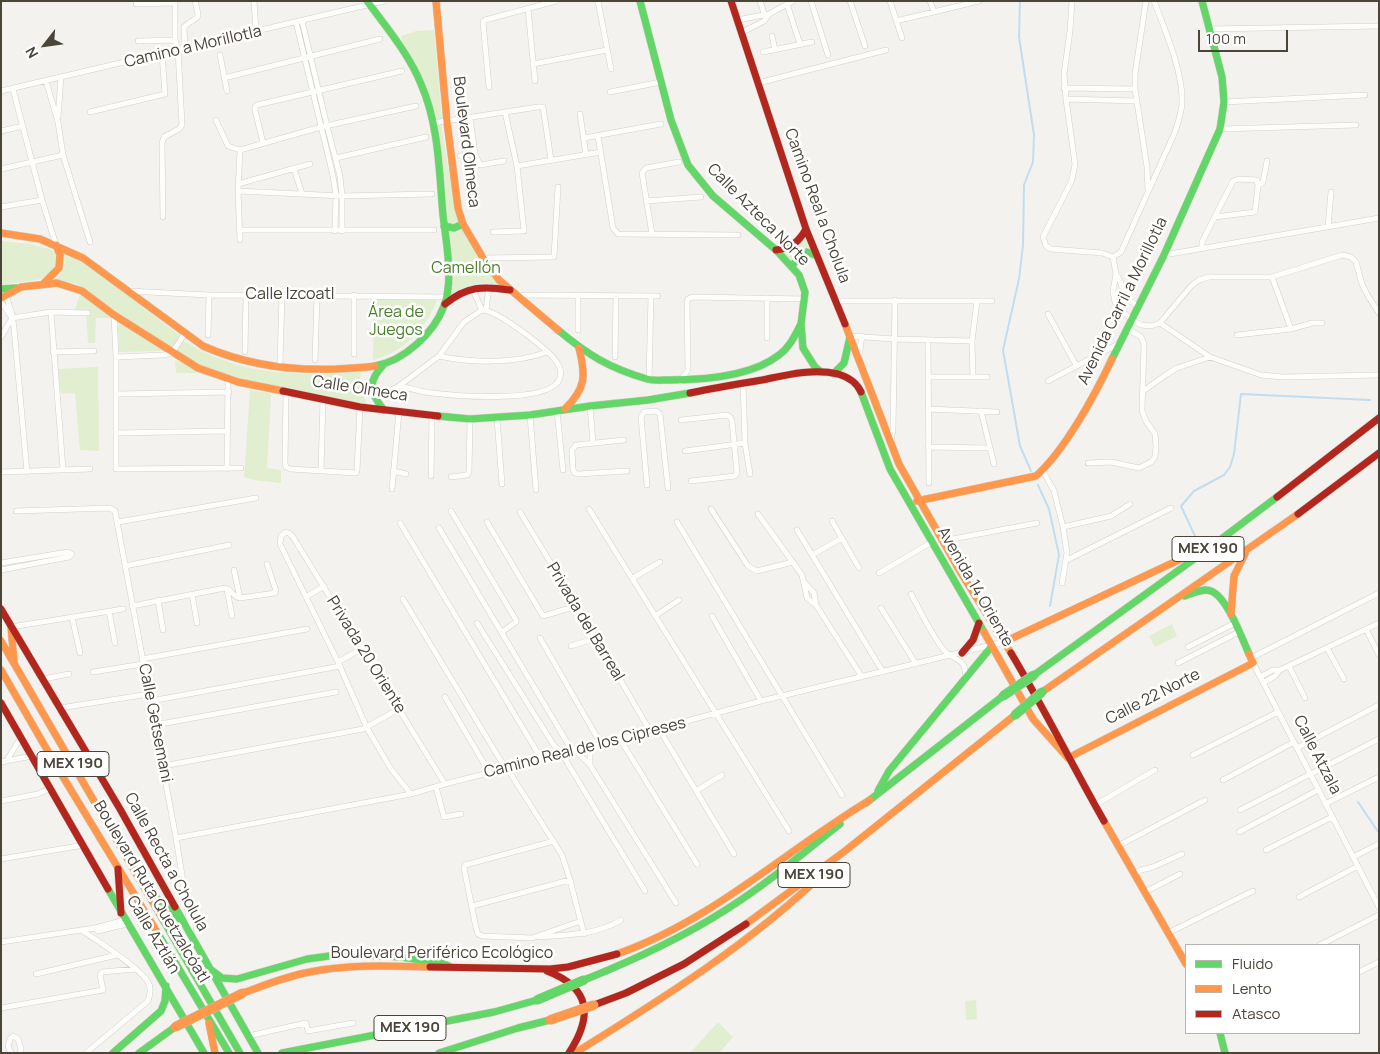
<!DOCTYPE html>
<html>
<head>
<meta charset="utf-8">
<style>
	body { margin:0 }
	#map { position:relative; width:1380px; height:1054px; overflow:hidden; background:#f4f2ee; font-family:Manrope,sans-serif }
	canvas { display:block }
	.frame { position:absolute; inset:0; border:2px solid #4b4439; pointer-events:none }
	.legend { position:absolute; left:1185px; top:944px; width:175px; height:90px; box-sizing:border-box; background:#fff; border:1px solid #b7b4b0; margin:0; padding:6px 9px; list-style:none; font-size:15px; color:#4b4439 }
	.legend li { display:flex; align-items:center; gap:10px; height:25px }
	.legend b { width:25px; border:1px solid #b7b4b0 }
	.north { position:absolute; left:20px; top:20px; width:50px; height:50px; -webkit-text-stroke:4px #fff; paint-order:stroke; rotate:240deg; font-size:14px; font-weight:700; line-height:20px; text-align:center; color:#4b4439 }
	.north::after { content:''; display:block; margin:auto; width:18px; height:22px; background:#4b4439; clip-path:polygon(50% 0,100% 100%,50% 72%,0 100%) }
	.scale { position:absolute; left:1198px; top:30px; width:90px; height:22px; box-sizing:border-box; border:2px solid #4b4439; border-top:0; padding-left:6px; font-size:15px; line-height:18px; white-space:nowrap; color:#4b4439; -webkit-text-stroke:4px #fff; paint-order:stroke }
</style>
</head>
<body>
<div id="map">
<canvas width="1380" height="1054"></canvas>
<div class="frame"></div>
<ul class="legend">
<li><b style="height:6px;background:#63d668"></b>Fluido</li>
<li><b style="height:6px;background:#ff974d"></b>Lento</li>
<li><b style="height:6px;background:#b3261e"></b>Atasco</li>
</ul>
<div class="north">N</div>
<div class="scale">100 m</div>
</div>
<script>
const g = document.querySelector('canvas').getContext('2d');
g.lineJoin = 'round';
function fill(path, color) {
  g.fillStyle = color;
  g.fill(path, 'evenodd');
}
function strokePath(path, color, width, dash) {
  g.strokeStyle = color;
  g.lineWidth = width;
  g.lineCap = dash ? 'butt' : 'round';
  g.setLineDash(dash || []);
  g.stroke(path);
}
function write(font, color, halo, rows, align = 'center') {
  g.font = font + ' Manrope,sans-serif';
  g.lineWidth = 5;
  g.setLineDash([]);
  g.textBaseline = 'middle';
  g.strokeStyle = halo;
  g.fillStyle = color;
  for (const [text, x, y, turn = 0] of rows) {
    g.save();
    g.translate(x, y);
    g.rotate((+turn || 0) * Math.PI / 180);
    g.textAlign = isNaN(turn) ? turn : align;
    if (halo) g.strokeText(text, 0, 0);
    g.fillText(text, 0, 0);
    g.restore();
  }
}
fill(new Path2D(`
	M434 30 442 120 437 121C428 89 419 67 401 39V36L416 31Z
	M441 123 448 166 460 223 452 226 448 224 436 124Z
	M461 229C473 249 484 267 501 284V286C477 282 473 282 451 294L448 231Z
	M805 238 809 248 800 251 791 261 783 253 792 251Z
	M1 241 30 244 53 250 58 264 49 277 42 279 1 285Z
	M64 254C81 256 158 320 178 334L180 337 173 348 170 349 77 284 56 280C64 271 66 266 64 254Z
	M80 294 110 317V318H96L95 343H88L86 315 74 313Z
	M374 299 437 300C427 328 404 352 373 360Z
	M119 323 162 350V351L119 352 118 324Z
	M182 341C189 342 193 347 199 350 209 355 220 359 231 363 266 375 324 376 361 370L360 381 361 390 367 404 345 401 236 379 195 366 175 352Z
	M175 361 181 362 226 381 197 373H176Z
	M98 367 99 451 80 450 75 393 61 394 58 369Z
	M250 390 270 393 271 396 267 468 281 470V483L254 480 244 477Z
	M1172 624 1177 636 1155 647 1149 636Z
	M976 1000 977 1019 966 1020 965 1001Z
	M718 1022 733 1037 719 1053H690Z`), '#e1eecf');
strokePath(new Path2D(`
	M1020 1 1019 37 1034 135 1033 162 1024 185 1023 245 1019 279 1003 350 1020 446 1031 471
	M1038 485 1049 509 1059 555 1050 606
	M1195 536 1181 506 1194 491 1224 475 1230 467 1234 454 1241 394 1370 400
	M1358 802 1379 833`), '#c0ddf1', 2);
const street = new Path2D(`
	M254 1 256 32
	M598 1 611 69
	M760 1 765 16
	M811 1 828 55
	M850 1 865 46
	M890 1 902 38
	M930 1 934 12
	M1072 1 1070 31 1064 74 1066 99 1075 164 1072 180 1043 237 1046 246 1051 249 1102 253 1113 257
	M1146 1 1135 74V89L1147 167 1148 190
	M136 4 175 3
	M787 4 800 44
	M528 9 535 81
	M737 20 769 14
	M302 21 327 126 340 176 342 196V231
	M896 21 979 1
	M296 22 333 176 336 195 335 231
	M1209 29 1379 26
	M741 33 764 21 769 14 793 1
	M772 36 775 50
	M138 41 175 40
	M185 48 184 27C198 14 201 24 195 1
	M763 52 812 42
	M220 55 227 91
	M533 64 607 50
	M224 78 380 39
	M46 81 58 122 63 155 90 242
	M758 83 886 50
	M489 87 483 22 485 20 556 1
	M1064 88 1135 89
	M13 89 42 200 56 245
	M1 91 384 1
	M610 92 661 82
	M1066 99 1137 101
	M1224 102 1365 95
	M90 112 165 94 162 54
	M580 114 586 155
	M58 117 61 77
	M470 118 475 154 480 165 504 161
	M216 120 228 146 240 150 321 127 416 106
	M433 123 538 107H543L551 160
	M1220 129 1356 125
	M1 131 23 126
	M598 136 613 228 618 234 738 235
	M584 138 661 124
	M263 143 255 110V107L257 105 402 71
	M240 150 238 191 240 240
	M460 156 475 154
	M336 158 426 137
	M517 166 601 152
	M294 168 302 194
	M1 169 63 155
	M238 184 310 164
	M238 191 342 196 432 194
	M646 201 701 197
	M1 207 42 200
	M163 217 162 143 164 137 179 129 182 125 178 50 175 40V1
	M1215 217 1255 212 1258 186 1263 182 1267 161
	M1328 227 1331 192
	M240 230H434
	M493 232 524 231 517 166 505 112
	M652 234 642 173 646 168 679 162
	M1202 247V242L1233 181 1239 179 1257 180 1258 186
	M1164 255 1379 218
	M1113 257 1116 274 1113 291 1115 302 1120 309 1132 320 1141 325 1151 326 1160 323 1191 286 1199 280 1209 277H1272L1342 255 1351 257 1356 262 1362 284 1368 296 1379 313
	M1113 257 1121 252 1175 132C1178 122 1182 112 1182 102 1183 72 1165 30 1154 1
	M483 258 554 257 558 187
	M1116 274C1128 290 1115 295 1139 306
	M1272 277 1291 329
	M472 288 482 310
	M128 291 209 295 449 297
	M5 292 12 314 14 328 27 472
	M516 295 658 296
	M578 296V330
	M835 301H992
	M1 302 12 318
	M486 310 489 287
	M51 312 63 470
	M1048 314 1076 365
	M114 315 116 357V469L241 468
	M12 318 51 312 88 313
	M1160 323 1210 357 1261 375 1283 377 1379 375
	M208 335 209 295
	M1237 335 1291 329 1312 323H1322
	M850 336 894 339 972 341
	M1 337 12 318
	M767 338V298
	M928 340 929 483
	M53 352 94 351
	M245 352 246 294
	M354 354V295
	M859 355 862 336
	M439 356C471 363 515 364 547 352
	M116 357 163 355 172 353 185 333
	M615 357 616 296
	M315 360 317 295
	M280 363 282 294
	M929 377H987
	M973 377 972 341 977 301
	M649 380 651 296
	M680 381 688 370 687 302 688 299 692 297 805 299
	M1048 381 1120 343
	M743 384 745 443 750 474
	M399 386C410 388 421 392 432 393 457 396 542 403 558 382 562 376 561 369 558 364 550 350 497 310 482 310
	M286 392 285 464 286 467 290 469 356 473 357 471 360 407
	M1142 392 1167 374 1177 368 1210 357
	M385 393 399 386 439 356 464 322 482 310
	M116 394 229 392
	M590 406 593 443
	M928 409 997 412
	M557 411 563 470
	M981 411 994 464
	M530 415 536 490
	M497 418 502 484
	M681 420 727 415 730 417 732 421 737 473 735 476 691 481
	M116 433 226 431
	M624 440 576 445 572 450 573 470 575 473 578 474 627 471
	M891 442 893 429 895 300
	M928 447 990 448
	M685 451 745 443
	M1088 463 1111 462 1139 468 1151 462 1155 457 1156 446 1155 434 1146 421 1142 411 1144 344 1141 337 1128 329
	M227 469 228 378
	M321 471 323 399
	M393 471 406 474
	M1043 471 1054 491 1063 527 1067 553 1062 583
	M1 472 90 469
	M431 476 432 416
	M451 477 467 475 469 472 470 419
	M647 485 641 417 644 412 656 411 660 414 668 488
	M392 489 399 412
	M589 509 789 831
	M711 509 748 566 757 571 793 562
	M16 511 110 508 115 511 176 838 191 931
	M451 511 516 620V622L502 632
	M520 512 596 638 650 731
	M758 514 802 575 807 598 816 605
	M832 521 859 568
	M118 522 256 498
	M487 522 543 616 577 606
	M677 522 842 795
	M400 523 542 760
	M1063 527 1111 516 1130 504
	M439 528 573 752
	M797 530 883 672
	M942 541 1037 523
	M812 555 842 538
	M1067 560 1171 508
	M1 563 68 552 72 554
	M125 566 229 545
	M1 570 69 557 72 554
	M234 570 240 598
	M879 573 932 542
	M633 578 660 562
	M805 583 814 593 816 605 862 677
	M227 589 232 616
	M192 594 197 623
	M911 594C921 612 930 632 943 649 952 661 968 657 965 678
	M306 597 324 586
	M403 599 501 761 507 768 562 855 570 880 584 934
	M158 600 163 630
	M132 606 225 588C232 590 233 597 240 598L275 593 276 591 267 564
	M881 608 916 664
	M109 611 115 643
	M655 616 679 600
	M712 616 761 701
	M72 617 80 653
	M477 623 553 744 562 754 645 891
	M11 627 123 609
	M1366 629 1379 655
	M540 638 601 744
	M571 646 596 638
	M1188 647 1235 623
	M1327 648 1344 679
	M1251 658 1379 593
	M142 659 307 629
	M338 662 361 649
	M1178 663 1239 632
	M1253 663 1379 907
	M1289 666 1305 698
	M93 672 143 664
	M1260 677 1273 670H1280L1379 623
	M43 679 69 674
	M1263 683 1275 676 1280 670
	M445 697 489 772
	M151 701 340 666
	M60 708 149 694
	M155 725 336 692
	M659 729 734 854
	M620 739 697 864
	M590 747V765
	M1297 748 1379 705
	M576 751 590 765 676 903
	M1193 755 1278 712
	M7 760 21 737
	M1 762 32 756
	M163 766 363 729 399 709
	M1223 780 1294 742
	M436 787 444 817 461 814
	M696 791 722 775
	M411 794 391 769 367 728 338 662 280 544 281 536 286 532 289 533 293 537 445 784
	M1 801 38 794 51 788
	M1325 804 1379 777
	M1095 805 1155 770
	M1240 810 1379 739
	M1239 832 1318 790
	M176 838 411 794 445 784 590 747 761 701 1004 642
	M554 841 465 865 464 868 476 928 478 934 482 936 532 938 581 921
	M1118 846 1205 800
	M1266 850 1332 817
	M1353 857 1379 844
	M1 859 84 845
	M1134 874 1141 870 1153 867 1182 854
	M1145 892 1180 874
	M1299 897 1358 866
	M472 906 570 880
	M95 928 98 931 127 924
	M81 930C98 941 139 967 148 982 152 988 150 995 148 1001L86 1053
	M1168 933 1253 891
	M540 937C568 935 596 935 621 920
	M1 942 95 928 125 920
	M1320 945 1379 915
	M1359 972 1379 962
	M36 974 117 955
	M1 1008 103 990 100 975 102 972 136 969
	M248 1036 306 1023 308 1031 353 1023
	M11 1053 8 1046 10 1039 13 1036 18 1039 21 1049 20 1053`);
const fast = new Path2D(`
	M367 1C386 27 409 54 421 84 439 125 439 171 443 215 446 242 454 280 444 306 434 333 404 361 375 366
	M640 1 671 120 688 165 713 196 776 250 799 275 805 292 801 324 803 348 815 367 820 371
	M444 226 454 228 463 224
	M792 266 801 254 807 252 815 255
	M1 289 16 288
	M558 330C588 355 609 368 647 379 654 381 662 380 669 380 703 380 751 377 779 355 790 347 795 335 801 324
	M1112 359 1164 255 1220 129 1224 102 1222 77 1202 1
	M384 364C367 382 369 392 384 410
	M835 372 844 363 850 337
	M861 392 890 469 984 632
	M438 416 470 419 530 415 590 406 648 400 690 393
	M1185 596C1193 593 1203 588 1211 591 1227 597 1242 638 1249 654
	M1034 675 1212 546 1277 497
	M878 791 889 771 992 646
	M866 803 1003 696
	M108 889 204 1053
	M150 892 184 923
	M175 907 258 1053
	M162 918 240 1053
	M157 932 229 1053
	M210 969 222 978 237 979 307 959 344 954 401 957 441 963 449 966
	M584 980C634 960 682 938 727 909 767 884 803 853 840 824
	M1220 1033 1225 1053
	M113 1053 161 1011 165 1001 166 986
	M139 1053 175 1027
	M282 1053 494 1012 537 1000
	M439 1053 518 1028 550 1020`);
const slow = new Path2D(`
	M436 1 447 122 458 208 463 224 483 258 499 280 558 330
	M1 233 40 239 83 258 203 346C246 365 289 371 336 369 349 368 362 368 375 366
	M43 284 59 268 60 255 56 245
	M1 298 21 287 57 283 82 291 114 315 198 368 238 382 283 391
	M845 324 899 464 961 573 1011 653
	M565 409C586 388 586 376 579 348
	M917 501 1036 476C1065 450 1095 395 1112 359
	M1231 614 1234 576 1245 554
	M11 627 14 661
	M984 632 1033 719 1068 758
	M1 641 162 918
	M1004 642 1200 550
	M1 670 57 767 157 932
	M1042 692 1298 514
	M1068 758 1253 663 1249 654
	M1104 821 1186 964
	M746 924 845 851 1015 715
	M617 954C712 921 785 851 870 800
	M243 993C265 985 287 976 310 972 349 964 390 966 430 967
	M209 1023 215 1053
	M575 1053C665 997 750 944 827 870`);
const jam = new Path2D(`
	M731 1 806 229 845 324
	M776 250C791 248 799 242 806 229
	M445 304C467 286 483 286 510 290
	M283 391 360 407 438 416
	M690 393C714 388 738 384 762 380 786 375 813 368 838 374 848 377 857 383 861 392
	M1277 497 1379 418
	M1298 514 1379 453
	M1 609 120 809 175 907
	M962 653 973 640 979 623
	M1011 653C1044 708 1072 765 1104 821
	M1 703 108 889
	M118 869 121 913
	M430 967 550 969 568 967 617 954
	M547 971C591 988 593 1016 569 1053
	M594 1005 626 993 684 964 746 924`);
strokePath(street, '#d2d0cb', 6);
strokePath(fast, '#d3cfc5', 8);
strokePath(slow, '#d3cfc5', 8);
strokePath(jam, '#d3cfc5', 8);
strokePath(street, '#fdfdfc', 5);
strokePath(fast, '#63d668', 7);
strokePath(slow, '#ff974d', 7);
strokePath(jam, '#b3261e', 7);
const fastBridge = new Path2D(`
	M1003 696 1034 675
	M1015 715 1042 692
	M537 1000 584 980`);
const slowBridge = new Path2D(`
	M550 1020 594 1005
	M175 1027 243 993`);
strokePath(fastBridge, '#ccbfa9', 10, []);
strokePath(slowBridge, '#ccbfa9', 10, []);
strokePath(fastBridge, '#63d668', 9);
strokePath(slowBridge, '#ff974d', 9);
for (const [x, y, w] of [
	[1208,549,72],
	[73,764,72],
	[814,875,72],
	[410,1028,72]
]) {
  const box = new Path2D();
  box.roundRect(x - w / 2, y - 12.5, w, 25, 4);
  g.fillStyle = '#fff';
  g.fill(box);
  strokePath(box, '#4b4439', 1);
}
write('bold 15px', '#4b4439', null, [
	["MEX 190",1208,549],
	["MEX 190",73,764],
	["MEX 190",814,875],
	["MEX 190",410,1028]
]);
write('16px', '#4b4439', '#fff', [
	["Camino a Morillotla",193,47,-13],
	["Boulevard Olmeca",466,142,83],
	["Camino Real a Cholula",817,206,70],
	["Calle Azteca Norte",758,215,45],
	["Calle Izcoatl",290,295],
	["Avenida Carril a Morillotla",1123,301,-64],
	["Calle Olmeca",360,389,9],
	["Avenida 14 Oriente",975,587,60],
	["Privada del Barreal",585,622,59],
	["Privada 20 Oriente",366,655,58],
	["Calle 22 Norte",1153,697,-27],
	["Calle Getsemani",155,723,79],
	["Camino Real de los Cipreses",585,748,-14],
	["Calle Atzala",1317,755,63],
	["Calle Recta a Cholula",166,862,61],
	["Boulevard Ruta Quetzalcóatl",151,892,59],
	["Calle Aztlán",153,935,59],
	["Boulevard Periférico Ecológico",442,954]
]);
write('16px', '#4a7f2a', '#fff', [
	["Camellón",466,269],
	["Área de",396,313],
	["Juegos",396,331]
]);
</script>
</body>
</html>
